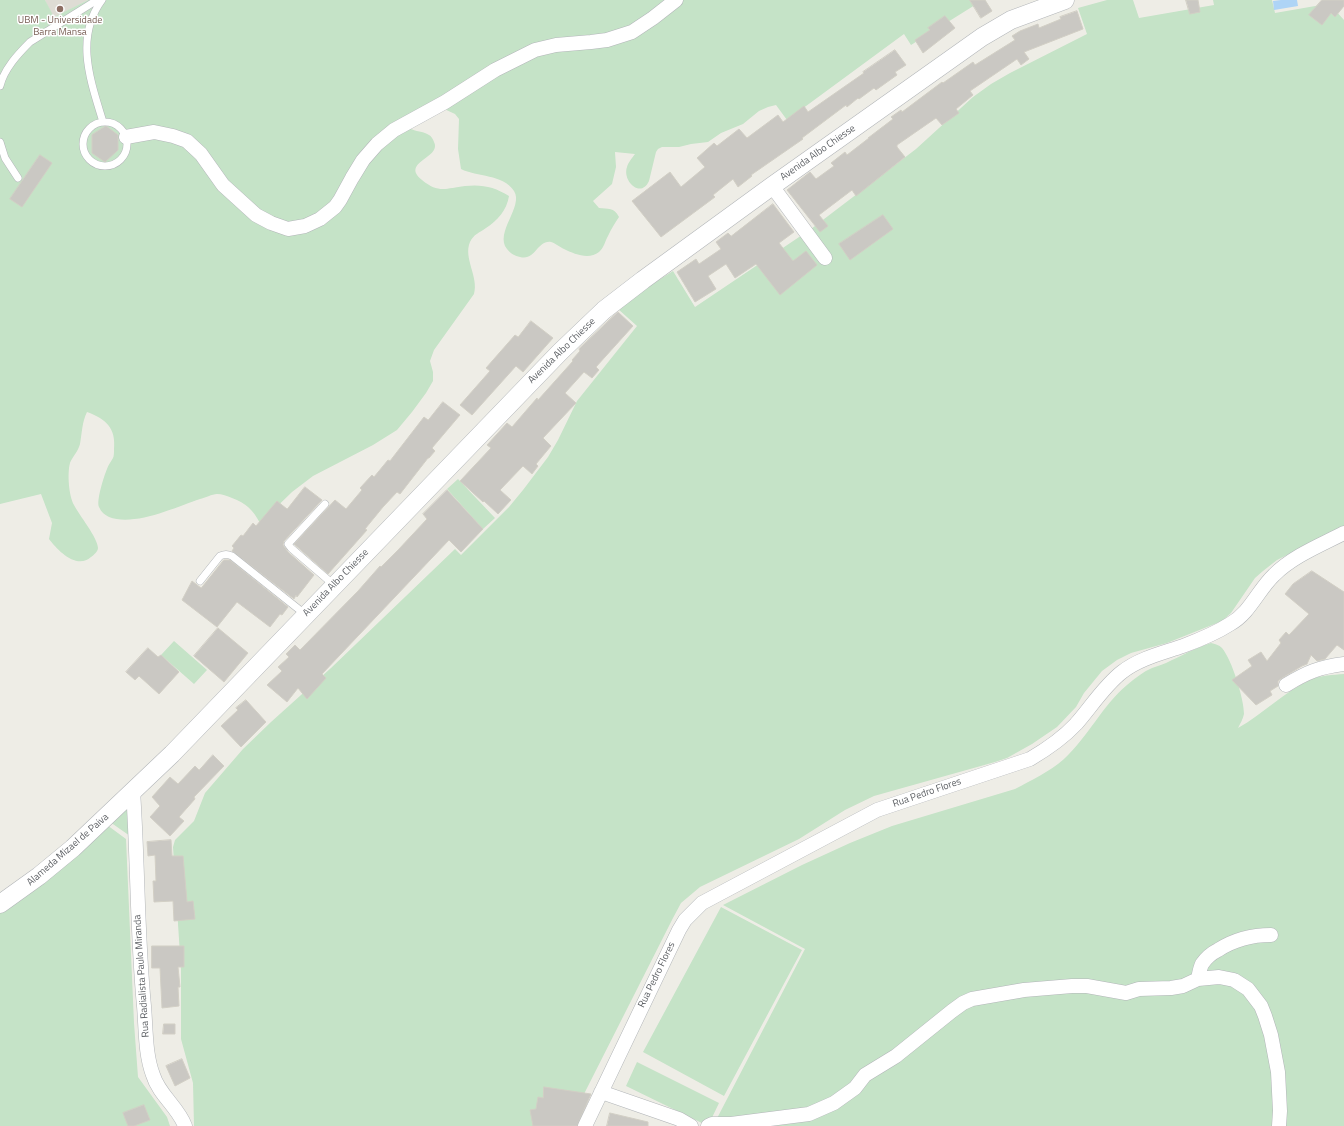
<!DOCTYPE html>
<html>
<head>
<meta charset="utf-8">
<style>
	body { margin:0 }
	canvas { display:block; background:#eeede6 }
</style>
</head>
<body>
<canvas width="1344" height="1126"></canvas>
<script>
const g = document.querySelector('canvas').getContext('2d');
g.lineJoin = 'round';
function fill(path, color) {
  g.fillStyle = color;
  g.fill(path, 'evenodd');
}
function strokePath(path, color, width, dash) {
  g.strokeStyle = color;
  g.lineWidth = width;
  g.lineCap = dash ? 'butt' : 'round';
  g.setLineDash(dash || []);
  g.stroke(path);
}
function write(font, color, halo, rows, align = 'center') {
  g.font = font + ' "Titillium Web",sans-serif';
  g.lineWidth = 3;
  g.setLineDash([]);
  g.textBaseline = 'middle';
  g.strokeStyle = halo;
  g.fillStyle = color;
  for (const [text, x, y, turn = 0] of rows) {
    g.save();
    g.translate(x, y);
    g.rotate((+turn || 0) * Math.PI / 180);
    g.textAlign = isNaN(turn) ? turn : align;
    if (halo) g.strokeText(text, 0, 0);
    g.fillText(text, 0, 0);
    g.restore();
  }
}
fill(new Path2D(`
	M45 0H88L53 18Z`), '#dedcd4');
fill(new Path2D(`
	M0 0H45L54 17 88 0H983L911 45 904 34 787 120 776 105 768 107 759 111 743 124 721 133 708 142 691 144 679 147H662L658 149 656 152 649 181C641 199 622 181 627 167 628 163 632 158 635 154L615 152 616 167 612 184 593 201 599 208C608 209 614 207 619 217 615 223 611 229 608 236 605 241 604 248 599 252 589 260 574 254 564 249 560 247 555 243 551 242 537 240 536 261 520 257 515 256 511 254 507 249 494 233 524 206 514 191 503 174 477 177 461 169L458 149 459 119 455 114 442 108 409 128C416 132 423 131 429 135 431 136 433 139 434 142 442 158 400 162 422 180 439 194 446 188 465 186 482 184 495 187 509 196 507 210 497 221 486 228 479 233 474 234 470 242 463 258 479 277 474 294L434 350 430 361 433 372V381L426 393 412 412 397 430 373 445 313 476 292 492 260 523C253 510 246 503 232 498 227 496 222 494 217 494 212 494 205 498 200 499 176 507 134 527 109 517 105 515 101 512 99 507 96 501 104 476 107 469 108 465 111 462 113 458 114 456 114 452 114 449 116 428 106 419 87 412 82 422 82 433 80 444 78 452 72 457 70 463 67 474 69 496 74 505 79 515 98 538 98 548 98 551 94 555 91 557 77 570 58 551 49 539L52 523 41 494 0 504Z
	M1107 0H1133L1139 18 1214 5 1213 0H1272L1275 13 1321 5 1335 10 1344 20V528L1289 554 1277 560 1263 571 1255 578 1231 613 1222 621 1167 643 1131 653 1117 660 1102 671 1084 693 1076 707 1057 727 1032 744 1007 758 995 762 874 796 845 810 799 839 700 887 681 903 673 918 585 1092 574 1126H194L193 1083 181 1039V970L173 847 175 840 194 821 205 793 243 749 271 722 331 668 455 549 461 555 509 507 523 490 548 457 558 440 577 401 637 326 618 309 646 288 673 271 695 307 811 229 916 149 973 97 991 84 1010 73 1087 34 1078 8Z
	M458 479 495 518 483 529 447 489Z
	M174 641 207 670 194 684 161 655Z
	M1211 643C1215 644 1219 645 1222 648 1232 660 1244 699 1244 714 1243 719 1240 724 1238 728 1263 714 1284 692 1310 680 1321 675 1333 675 1344 674V1126H713L805 949 723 905 802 865 850 843 892 826 1015 789C1032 780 1049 772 1064 759 1088 737 1102 706 1127 685 1135 678 1143 672 1152 668 1157 666 1162 665 1166 663 1181 656 1195 648 1211 643Z
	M130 804V836L110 822Z
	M107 825 126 839 134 1023 138 1077 167 1117 170 1126H0V912Z
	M721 907 802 950 724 1096 643 1052Z
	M637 1062 719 1103 708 1126 626 1086Z`), '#c5e3c7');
fill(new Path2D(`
	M1281 0H1297L1298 6 1274 10 1273 1Z`), '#aed4f6');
const building = new Path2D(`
	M970 0H985L992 11 981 18Z
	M1186 0H1198L1200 12 1190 14Z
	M1322 0H1344V6L1335 17 1331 13 1322 25 1309 15Z
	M1077 11 1083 29 1024 52 1029 59 1021 65 1017 59 970 91 973 95 956 109 959 113 942 125 936 118 897 145V147L905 157 856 196 852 190 819 215 828 226 820 232 787 190 810 172 816 179 834 166 831 163 845 152 847 155 869 138H868L893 119 891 117 901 110 902 112 942 82 943 83 973 62 975 65 1015 40 1012 36 1020 31 1038 24 1039 28 1061 19 1060 17Z
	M945 16 955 28 923 53 915 40 930 30 928 28Z
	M895 50 906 65 895 72 897 75 876 90 874 88 859 99 858 98 847 107 846 105 802 138 803 139 751 175 752 176 738 187 733 179 713 195 715 197 661 237 632 201 670 172 681 187 705 167 697 158 714 143 717 146 739 129 747 138 778 115 783 122 804 106 808 112 864 73 863 72Z
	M106 126 118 135V150L105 162 92 153V135Z
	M40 155 52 163 22 207 10 199Z
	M773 204 794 232 779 243 793 261 806 251 817 265 780 295 756 264 735 278 726 264 708 276 716 289 695 302 677 272 696 259 699 264 721 249 716 242 728 233 731 236Z
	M883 215 893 229 850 260 839 244Z
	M618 312 633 326 596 367 599 370 592 378 584 372 565 393 576 403 543 438 551 446 536 464 538 466 532 474 523 466 500 490 511 500 498 514 484 501 483 502 460 481 491 448 487 445 507 423 512 427 537 398 538 400 573 361 572 360 580 351 579 349Z
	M531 321 553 338 523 372 516 366 472 415 460 405 490 371 486 368 515 335 518 337Z
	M443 402 460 415 432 448 435 451 429 458H428L400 494 397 492 383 507 365 529 367 530 328 574 294 544 335 500 346 509 362 490 360 488 372 475 374 477 388 460 390 461 424 417 428 420Z
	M305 487 322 500 284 541 283 545 288 552 314 575 297 597 296 595 294 599 232 551 234 548 232 546 241 535 243 536 253 523 256 526 277 501 287 509Z
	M447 490 483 529 461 552 449 540 322 674 326 678 307 699 298 688 287 702 267 685 282 671 278 667 289 657 286 654 295 645 300 650 358 591 380 566 381 567 398 550 427 519 423 514Z
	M224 560H230L288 607 282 615 280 614 270 627 237 602 217 627 182 600 192 581 201 588Z
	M1312 571 1344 592V650L1337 645 1325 659 1317 661 1311 655 1307 664 1302 666 1282 678 1278 681V686L1270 691 1272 695 1256 705 1232 680 1252 666 1248 660 1261 652 1267 661 1281 643 1279 640 1286 632 1289 635 1309 614 1285 594 1293 584Z
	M218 628 248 653 224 682 194 656Z
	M148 648 158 657 161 655 179 672 159 694 139 676 135 680 126 672Z
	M246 700 266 722 241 747 221 726 238 710 236 708Z
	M213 755 224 766 194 797 195 799 179 817 184 821 170 836 150 817 160 806 152 797 170 777 178 784 195 766 199 770Z
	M171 840 172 856H183L187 902 193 901 195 919 174 921 173 901 154 902 153 881H156L155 855 148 856 147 842Z
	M152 946H184V967H178L180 987H178L179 1006 162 1008 160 968H152Z
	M164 1024H175V1034H163Z
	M182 1059 190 1078 175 1086 166 1066Z
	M544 1087 591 1094 577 1126H533L530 1110 536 1109 538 1097 543 1098Z
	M144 1105 150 1120 134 1126H128L123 1113Z
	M610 1113 648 1122V1126H607Z`);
fill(building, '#cac8c3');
strokePath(building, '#d2cfc5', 1);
const service = new Path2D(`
	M102 0C74 38 91 82 103 122
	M0 86C4 69 18 54 30 42L97 0
	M83 144a22 22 0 1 1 44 0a22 22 0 1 1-44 0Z
	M0 142 5 158 18 178
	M325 504 288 544 291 548 334 585
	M200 581 220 556C225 554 227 554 232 556L306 615`);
const minor = new Path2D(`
	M126 137 154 132 173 136 187 141 201 154 223 185 256 215 271 223 288 229 305 226 320 219 335 207 340 200 352 178 363 160 377 144 394 130 445 102 495 70 535 50 556 45 591 42 607 40 632 32 653 18 676 0
	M772 186 825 258
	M1286 685C1307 672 1320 667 1344 664
	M133 791C138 863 137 935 144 1006 146 1029 145 1054 153 1075 159 1095 178 1107 185 1126
	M1198 979C1199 974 1200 968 1202 964 1206 958 1212 953 1218 950 1235 939 1251 935 1271 935
	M601 1092 679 1119 691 1126
	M585 1126 679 930 685 920 702 903 877 810 1030 759C1047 749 1063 738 1076 724 1091 707 1104 686 1122 672 1140 658 1163 653 1183 646 1199 640 1216 633 1230 624 1250 613 1258 590 1274 575 1293 556 1321 545 1344 533
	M708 1126 712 1124H731L809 1114 834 1103 855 1088 865 1075 896 1056 952 1011 963 1003 972 999 1024 990 1072 986H1087L1126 993 1139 989 1171 988 1183 986 1198 979 1219 977 1234 980 1248 989 1261 1006 1265 1016 1271 1035 1278 1072 1280 1111 1279 1126`);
const tertiary = new Path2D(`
	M0 904 39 876 73 848 172 754 560 352 604 310 643 280 772 186 982 37 1011 20 1065 0`);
strokePath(service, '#b3b6b9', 8);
strokePath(minor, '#b3b6b9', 15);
strokePath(tertiary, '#b3b6b9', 19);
strokePath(service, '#fff', 7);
strokePath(minor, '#fff', 14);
strokePath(tertiary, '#fff', 18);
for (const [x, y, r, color] of [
	[60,9,4,"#8d6e63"]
]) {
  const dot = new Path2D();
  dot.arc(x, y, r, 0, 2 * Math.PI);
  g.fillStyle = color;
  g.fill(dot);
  strokePath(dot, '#fff', 1.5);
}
write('10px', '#785e54', '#fff', [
	["UBM - Universidade",60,21],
	["Barra Mansa",60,33]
]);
write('10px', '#5e6165', '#fff', [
	["Avenida Albo Chiesse",818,153,-35],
	["Avenida Albo Chiesse",562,351,-44],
	["Avenida Albo Chiesse",336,583,-46],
	["Rua Pedro Flores",927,793,-19],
	["Alameda Mizael de Paiva",68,850,-41],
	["Rua Pedro Flores",657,975,-64],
	["Rua Radialista Paulo Miranda",142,976,-94]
]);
</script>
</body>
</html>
